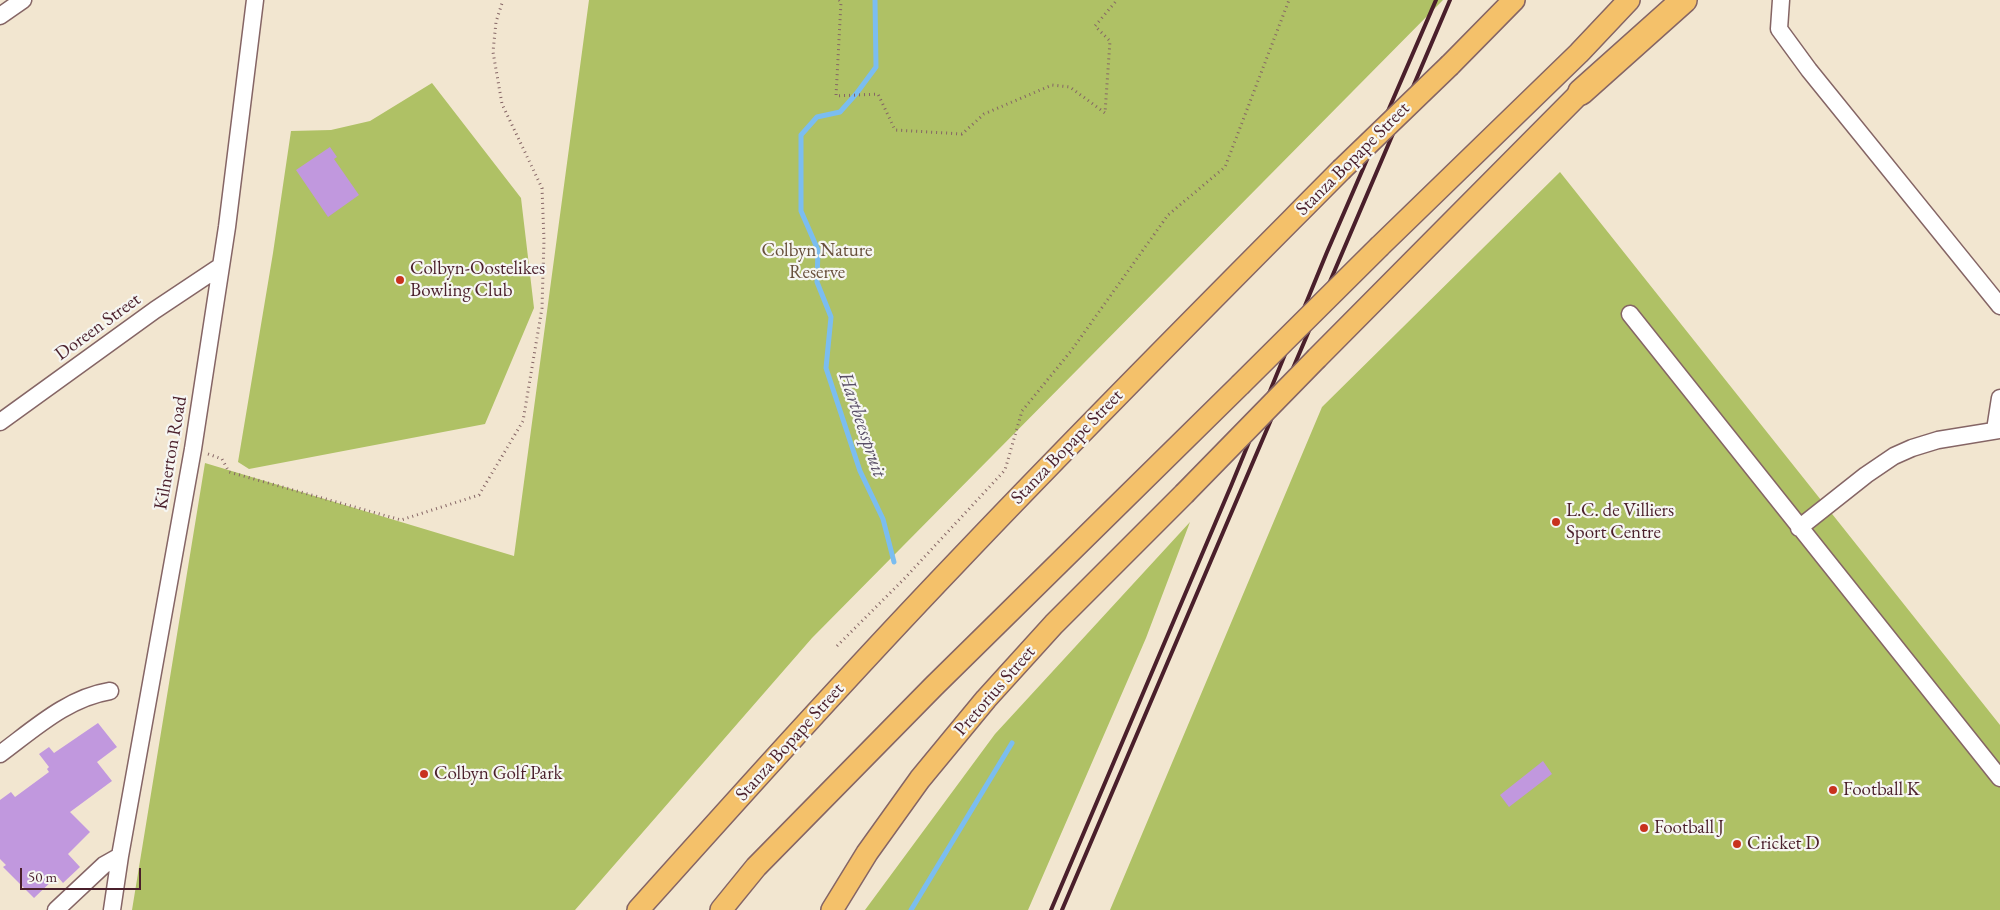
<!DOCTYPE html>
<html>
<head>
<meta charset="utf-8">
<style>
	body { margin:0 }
	#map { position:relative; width:2000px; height:910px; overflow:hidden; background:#f2e6d0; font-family:"EB Garamond",serif }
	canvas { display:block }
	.scale { position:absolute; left:20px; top:868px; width:121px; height:22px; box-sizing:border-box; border:2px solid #4a1f2b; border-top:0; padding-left:6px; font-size:15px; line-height:18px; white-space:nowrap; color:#4a1f2b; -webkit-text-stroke:4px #f6f6f2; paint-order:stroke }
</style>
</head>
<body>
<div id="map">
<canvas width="2000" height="910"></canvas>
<div class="scale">50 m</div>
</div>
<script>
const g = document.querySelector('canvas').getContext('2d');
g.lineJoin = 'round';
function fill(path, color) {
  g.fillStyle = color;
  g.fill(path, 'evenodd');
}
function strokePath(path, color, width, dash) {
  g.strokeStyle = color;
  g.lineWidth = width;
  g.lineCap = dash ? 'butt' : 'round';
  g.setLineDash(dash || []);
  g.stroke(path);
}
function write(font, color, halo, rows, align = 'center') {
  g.font = font + ' "EB Garamond",serif';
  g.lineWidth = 4.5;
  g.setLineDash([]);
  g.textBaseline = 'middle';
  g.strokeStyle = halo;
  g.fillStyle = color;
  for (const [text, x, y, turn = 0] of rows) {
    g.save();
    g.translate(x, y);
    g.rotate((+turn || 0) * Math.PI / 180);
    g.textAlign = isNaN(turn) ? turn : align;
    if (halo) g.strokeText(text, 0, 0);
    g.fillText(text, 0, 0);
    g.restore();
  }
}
fill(new Path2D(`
	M589 0H1443L812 638 575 910H132L205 463 514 556Z
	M432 83 521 198 534 308 485 424 249 469 238 462 273 253 291 131 331 130 370 121Z
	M1560 172 2000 725V910H1110L1322 407Z
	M1190 522 1146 638 1028 910H865L995 734Z`), '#afc165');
strokePath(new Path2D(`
	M875 0 876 67 856 94 840 112 817 117 801 135V211L818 250 817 282 831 317 826 368 860 471 883 519 894 562
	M911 910 1012 743`), '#7bbdf0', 5);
fill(new Path2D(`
	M330 147 337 157 334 159 359 195 328 217 296 170Z
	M98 723 117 747 97 762 112 781 70 812 90 832 68 854 80 867 63 883 57 876 34 898 3 867 6 865 0 859V800L11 792 15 797 49 772 47 769 49 767 39 754 49 747 54 753Z
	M1543 761 1552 774 1509 807 1500 795Z`), '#c198de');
const minor = new Path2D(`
	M1781 0 1779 29 1809 70 2000 306
	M0 16 23 0
	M1630 314 2000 778
	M0 422 155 310 221 266
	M1995 430 2000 398
	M1799 528 1866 475 1894 456 1912 448 1938 440 2000 430
	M0 754C34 729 67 698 110 691
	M56 910 104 865 120 856
	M112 910 120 856 193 449 227 227 255 0`);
const major = new Path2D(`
	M1450 65 1514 0
	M1380 246 1579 53 1629 0
	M1317 358 1581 92
	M638 910C743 793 848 676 957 562 1083 429 1212 300 1341 170
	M721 910 756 867 934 686 1240 385
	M832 910 867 853 920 779 986 699 1054 624 1184 494`);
const highway = new Path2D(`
	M1581 92 1684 0`);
strokePath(minor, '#856565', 19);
strokePath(major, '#856565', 24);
strokePath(highway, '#856565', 28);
strokePath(new Path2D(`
	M839 0 841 2 836 96 878 94 895 130 962 134 984 114 1052 85 1070 87 1105 113 1110 41 1095 26 1117 0
	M208 454 222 459 229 472 401 520 479 495 523 421 542 308 544 240 542 188 502 104 493 52 496 22 503 0
	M837 646 905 578 1005 470 1022 411 1071 351 1168 215 1225 167 1289 0`), '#856565', 3, [1, 4]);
strokePath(minor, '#fff', 16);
strokePath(major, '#f4c16a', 21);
strokePath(highway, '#f4c16a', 25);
strokePath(new Path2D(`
	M1051 910 1231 486 1327 252 1436 0
	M1062 910 1450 0`), '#4a1f2b', 4);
const majorBridge = new Path2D(`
	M1341 170 1450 65
	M1240 385 1380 246
	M1184 494 1317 358`);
strokePath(majorBridge, '#856565', 24, []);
strokePath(majorBridge, '#f4c16a', 21);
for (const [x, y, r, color] of [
	[400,280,5,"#c8321e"],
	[1556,522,5,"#c8321e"],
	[424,774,5,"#c8321e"],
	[1833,790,5,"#c8321e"],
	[1644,828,5,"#c8321e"],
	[1737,844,5,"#c8321e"]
]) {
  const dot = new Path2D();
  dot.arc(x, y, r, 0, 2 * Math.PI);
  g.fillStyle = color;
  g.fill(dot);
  strokePath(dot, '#f6f6f2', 2);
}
write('19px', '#4a1f2b', '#f6f6f2', [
	["Stanza Bopape Street",1353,159,-45],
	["Doreen Street",98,327,-36],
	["Stanza Bopape Street",1067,447,-46],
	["Kilnerton Road",171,453,-80],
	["Pretorius Street",995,691,-49],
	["Stanza Bopape Street",790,742,-48]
]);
write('19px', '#68503c', '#f6f6f2', [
	["Colbyn Nature",817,251],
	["Reserve",817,273]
]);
write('19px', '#4a1f2b', '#f6f6f2', [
	["Colbyn-Oostelikes",410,269],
	["Bowling Club",410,291],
	["L.C. de Villiers",1566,511],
	["Sport Centre",1566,533],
	["Colbyn Golf Park",434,774],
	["Football K",1843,790],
	["Football J",1654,828],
	["Cricket D",1747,844]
], 'left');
write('italic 20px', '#594e66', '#f6f6f2', [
	["Hartbeesspruit",862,425,71]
]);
</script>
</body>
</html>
